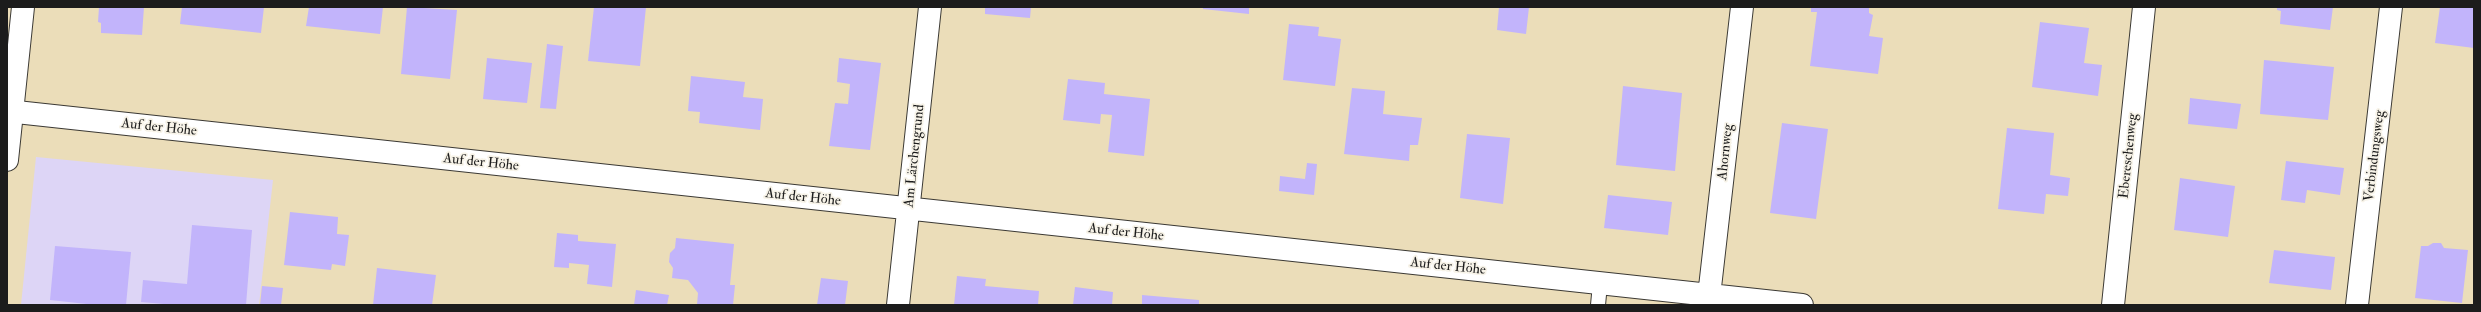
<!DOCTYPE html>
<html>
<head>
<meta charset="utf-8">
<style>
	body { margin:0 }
	#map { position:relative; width:2481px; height:312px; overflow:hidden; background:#ebddb9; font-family:"IM FELL Double Pica",serif }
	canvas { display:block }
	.frame { position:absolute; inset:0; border:8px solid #1c1c1c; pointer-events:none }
</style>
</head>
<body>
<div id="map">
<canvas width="2481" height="312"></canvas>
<div class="frame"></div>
</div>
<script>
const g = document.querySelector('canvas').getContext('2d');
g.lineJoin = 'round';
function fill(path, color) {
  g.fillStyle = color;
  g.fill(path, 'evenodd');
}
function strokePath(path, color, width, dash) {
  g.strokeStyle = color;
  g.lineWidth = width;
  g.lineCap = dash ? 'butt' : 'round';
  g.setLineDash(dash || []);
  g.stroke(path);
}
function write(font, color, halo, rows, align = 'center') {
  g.font = font + ' "IM FELL Double Pica",serif';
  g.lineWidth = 3.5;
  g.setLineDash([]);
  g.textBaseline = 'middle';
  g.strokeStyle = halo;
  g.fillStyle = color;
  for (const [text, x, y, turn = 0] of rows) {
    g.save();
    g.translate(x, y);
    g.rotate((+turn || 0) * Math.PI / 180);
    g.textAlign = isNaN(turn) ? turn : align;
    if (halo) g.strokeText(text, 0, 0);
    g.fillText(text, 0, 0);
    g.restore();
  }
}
fill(new Path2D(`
	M36 157 273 180 259 305H21Z`), '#ddd5f6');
fill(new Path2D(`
	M99 7H144L142 35 101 33V23L98 22Z
	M182 7H264L261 33 180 24Z
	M309 7H383L380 34 306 26Z
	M407 7 457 10 450 79 401 74Z
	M594 7H646L640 66 588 61Z
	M985 7H1031L1030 18 985 14Z
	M1203 7H1249V14L1203 9Z
	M1499 7H1529L1526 34 1497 30Z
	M1811 7H1869V13L1873 15 1869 36 1883 38 1878 74 1810 66 1817 12H1811Z
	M2277 7H2333L2330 30 2280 24 2281 11 2277 10Z
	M2440 7H2474V48L2435 43Z
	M2040 22 2089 28 2084 63 2102 65 2098 96 2032 87Z
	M1289 24 1319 27 1318 36 1341 39 1335 86 1283 80Z
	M547 44 563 46 556 109 540 108Z
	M487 58 532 63 527 103 483 99Z
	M839 58 881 63 870 150 829 146 835 103 848 104 850 84 837 82Z
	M2264 60 2334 67 2328 120 2260 114Z
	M691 76 745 82 743 97 763 99 760 130 699 123 700 112 688 111Z
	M1068 79 1105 83 1104 94 1150 99 1144 156 1108 152 1112 115 1101 114 1100 124 1063 120Z
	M1623 86 1682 93 1675 171 1616 165Z
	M1352 88 1385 91 1383 114 1422 118 1418 145H1410L1409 161 1344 154Z
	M2190 98 2241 104 2237 129 2188 124Z
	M1782 123 1828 129 1816 219 1770 213Z
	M2007 128 2054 133 2050 175 2070 178 2068 196 2046 194 2044 214 1998 209Z
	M1467 134 1510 138 1503 204 1460 198Z
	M2286 161 2344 168 2340 195 2307 190 2305 203 2281 200Z
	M1307 163 1317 164 1314 195 1279 191 1280 176 1305 179Z
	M2180 178 2235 186 2228 237 2174 230Z
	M1608 195 1672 202 1668 235 1604 228Z
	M290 212 338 217 337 234 349 235 345 266 332 264 331 270 284 265Z
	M192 225 252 230 246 305H175L141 302 143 280 187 284Z
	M557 233 578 235V241L616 244 612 287 587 284 589 265 569 263V268L554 267Z
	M676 238 734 244 730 285H735L733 305H697L698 293 688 280 672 278 673 268 669 262 670 253 675 248Z
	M2433 243H2441L2444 248 2468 250 2462 303 2415 298 2421 246H2428Z
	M55 246 131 252 126 305H96L50 300Z
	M2274 250 2335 257 2331 290 2269 283Z
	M377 268 436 275 432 305H373Z
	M957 276 986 279 985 286 1039 291 1038 305H954Z
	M821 278 848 281 845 305H817Z
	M262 286 283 288 281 305H260Z
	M1075 287 1113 292 1112 305H1073Z
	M636 290 669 295 667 305H634Z
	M1142 295 1199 300V305H1142Z`), '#c2b4fb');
const service = new Path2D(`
	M1598 305 1600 284`);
const minor = new Path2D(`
	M7 111 1802 305
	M1709 296 1742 7
	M898 305 930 7
	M2113 305 2144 7
	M2357 305 2391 7`);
const tertiary = new Path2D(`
	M7 160 23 7`);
strokePath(service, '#3b3934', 16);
strokePath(minor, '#3b3934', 24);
strokePath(tertiary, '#3b3934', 24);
strokePath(service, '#fff', 14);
strokePath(minor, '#fff', 22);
strokePath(tertiary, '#fff', 22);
write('14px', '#1c1c1c', '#f7f3e8', [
	["Auf der Höhe",159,128,6],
	["Ahornweg",1726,152,-84],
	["Am Lärchengrund",915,156,-84],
	["Ebereschenweg",2129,156,-84],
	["Verbindungsweg",2375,156,-83],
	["Auf der Höhe",481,163,6],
	["Auf der Höhe",803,198,6],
	["Auf der Höhe",1126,233,6],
	["Auf der Höhe",1448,267,6]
]);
</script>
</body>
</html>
